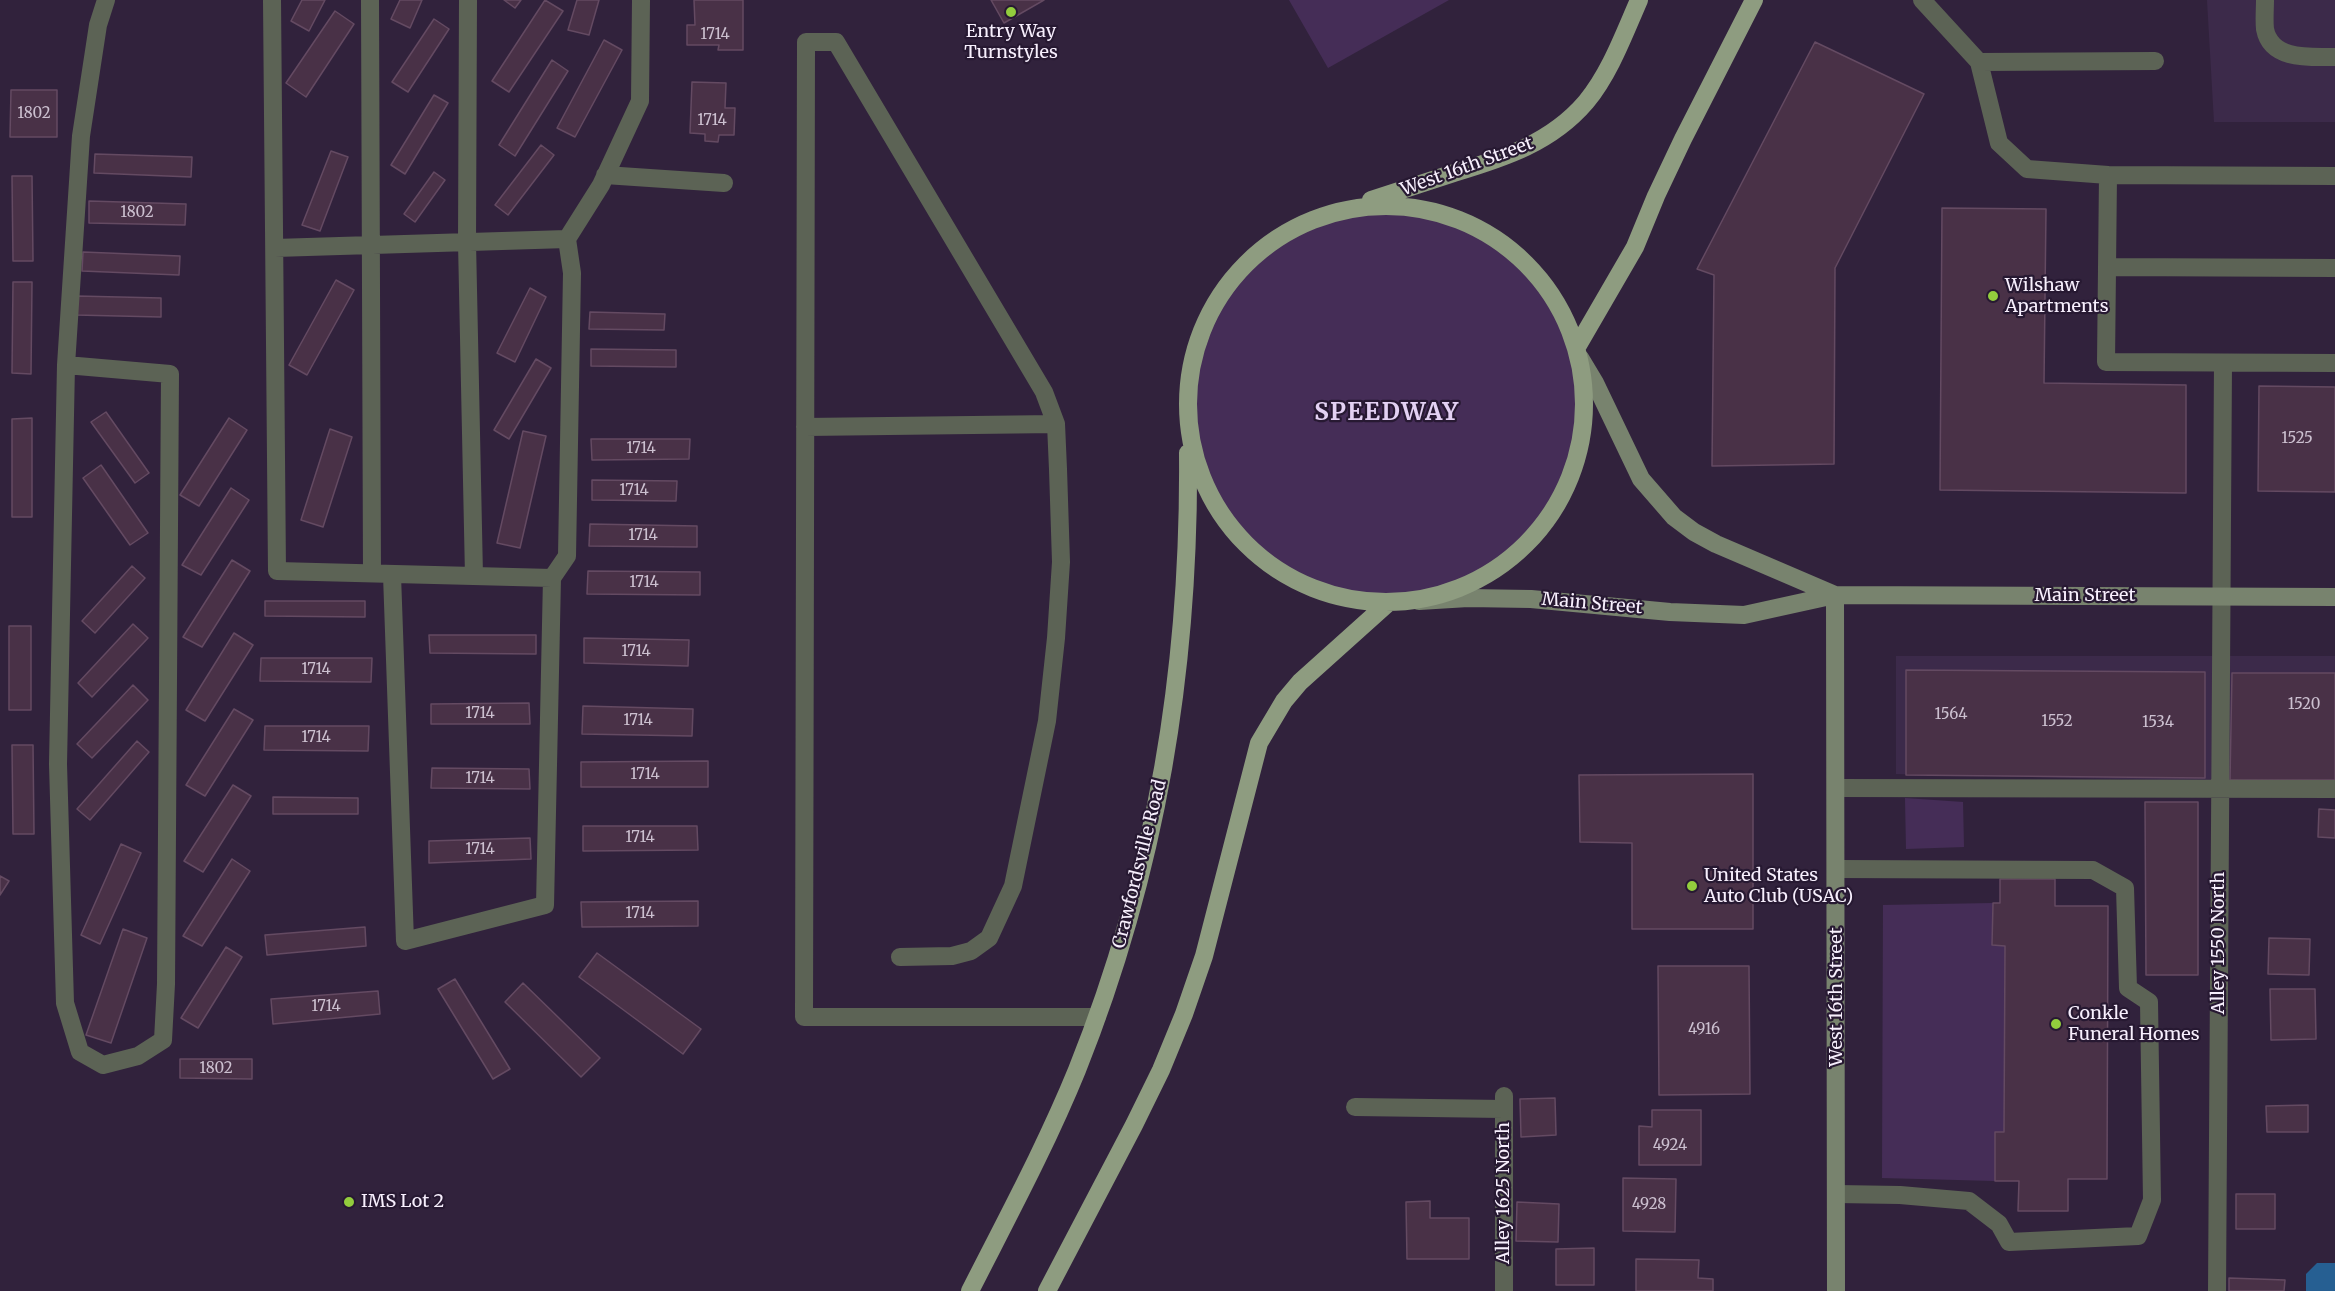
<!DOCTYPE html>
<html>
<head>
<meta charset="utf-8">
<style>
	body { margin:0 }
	canvas { display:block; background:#31223c }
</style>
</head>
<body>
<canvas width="2335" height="1291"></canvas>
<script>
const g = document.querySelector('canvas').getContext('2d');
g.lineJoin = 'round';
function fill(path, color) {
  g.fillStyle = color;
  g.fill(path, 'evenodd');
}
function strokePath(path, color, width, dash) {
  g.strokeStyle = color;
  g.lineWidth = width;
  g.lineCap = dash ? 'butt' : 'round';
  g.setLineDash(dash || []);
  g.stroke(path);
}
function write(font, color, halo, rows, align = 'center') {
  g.font = font + ' Merriweather,serif';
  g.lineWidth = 4.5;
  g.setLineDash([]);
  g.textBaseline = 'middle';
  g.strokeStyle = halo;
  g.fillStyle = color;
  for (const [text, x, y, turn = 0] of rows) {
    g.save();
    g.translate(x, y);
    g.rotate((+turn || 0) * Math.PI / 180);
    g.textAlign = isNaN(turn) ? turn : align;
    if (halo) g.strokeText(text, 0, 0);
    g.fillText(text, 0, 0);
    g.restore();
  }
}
fill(new Path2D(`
	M2207 0H2335V122H2214Z
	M1896 656H2335V784L1896 774Z`), '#3c2a4a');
fill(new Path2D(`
	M1289 0H1449L1328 68Z
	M1188 404a198 198 0 1 1 396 0a198 198 0 1 1-396 0Z
	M1905 798 1963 802 1964 847 1906 849Z
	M1993 903 1992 945 2005 946 2004 1132H1996L1995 1181 1882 1178 1883 905Z`), '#452d57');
fill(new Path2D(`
	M2317 1263H2335V1291H2306V1274Z`), '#265f92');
const building = new Path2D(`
	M302 0H325L309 31 291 21Z
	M400 0H422L410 28 391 19Z
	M504 0H521L515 8Z
	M545 0 563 11 509 92 492 81Z
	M577 0H599L589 35 568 30Z
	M694 0H743V50H718L719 45H687V25H695Z
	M991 0H1044L1004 23Z
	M335 11 354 24 306 97 286 83Z
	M434 19 449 29 408 92 392 82Z
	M604 40 622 50 575 137 557 128Z
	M1815 42 1924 94 1835 268 1834 464 1712 466 1714 275 1697 269Z
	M552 60 568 71 515 156 499 145Z
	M692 82 726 83 725 108H735L734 135H719L718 142 705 141V134L690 133Z
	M11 90H57V137H10Z
	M434 95 448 103 405 174 391 165Z
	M541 145 554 155 508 215 495 205Z
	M331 151 348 157 320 231 302 225Z
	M95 154 192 157 191 177 94 173Z
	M434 172 445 180 415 222 404 214Z
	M12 176H32L33 261H13Z
	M89 201 186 204 185 225 89 223Z
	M1942 208 2046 209 2044 383 2186 385V493L1940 490Z
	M83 252 180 256 179 275 82 271Z
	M336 280 354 290 307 375 289 365Z
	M13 282H32L31 374 12 373Z
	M530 288 546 297 515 362 497 353Z
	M77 296 161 298V317L76 315Z
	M590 312 665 314 664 330 589 329Z
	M591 349 676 350V367L591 366Z
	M536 359 551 368 509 439 494 430Z
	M2259 386 2335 387V492L2258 491Z
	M106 412 149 473 135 483 91 422Z
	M32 418V517H12V419Z
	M229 418 247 430 199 506 180 495Z
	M330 429 352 437 323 527 301 520Z
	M523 431 546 436 520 548 497 543Z
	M591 439H690L689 459 592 460Z
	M101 465 148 533 130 545 83 478Z
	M592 480 677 481 676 501 592 500Z
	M231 488 249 500 201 575 182 565Z
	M590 524 697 526V547L589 546Z
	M232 560 250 571 202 647 183 637Z
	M132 566 145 578 95 633 82 621Z
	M588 571 700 572V595L587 594Z
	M265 601H365V617L265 616Z
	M133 624 148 638 92 697 78 683Z
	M9 626H31V710H9Z
	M234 633 253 645 205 721 186 710Z
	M429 635H536V654L430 653Z
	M584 638 689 640 688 666 584 663Z
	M261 658H372L371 682 260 681Z
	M1906 670 2205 672V778L1906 775Z
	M2232 673H2335V780H2230Z
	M133 685 148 700 92 758 77 744Z
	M529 703 530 724H431V704Z
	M583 706 693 709 692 736 582 734Z
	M234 709 253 720 205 796 186 785Z
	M265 726H369L368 751 264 750Z
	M137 741 149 752 90 820 77 809Z
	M12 745H33L34 834H13Z
	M708 761V787H581V762Z
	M432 768 529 769 530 789 431 788Z
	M1753 774V929H1632V843L1580 842 1579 775Z
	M233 785 251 796 203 872 184 861Z
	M273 797 358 798V814H273Z
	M2145 802H2198V975H2146Z
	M2319 809 2335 810V838L2318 837Z
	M583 826H697L698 850 583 851Z
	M530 838 531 859 429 863V841Z
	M121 844 141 853 100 944 81 935Z
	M232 859 250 871 202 946 183 936Z
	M0 876 9 881 0 895Z
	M2000 879H2055V906H2108L2107 1179H2068V1211H2018L2019 1181H1995V1132H2004L2005 946 1992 945 1993 903H2000Z
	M698 901V926L582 927 581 902Z
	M365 927 366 946 267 955 265 935Z
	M123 929 147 938 111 1043 86 1035Z
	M2269 938 2310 939 2309 975 2268 974Z
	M226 947 242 957 198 1028 181 1018Z
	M597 953 701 1029 683 1054 579 977Z
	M1658 966H1749L1750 1094 1659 1095Z
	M455 979 510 1069 493 1079 438 989Z
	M523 983 600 1058 581 1077 505 1002Z
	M2270 989H2315L2316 1039 2271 1040Z
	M378 991 380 1014 273 1024 271 999Z
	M180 1059H252V1079L180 1078Z
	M1555 1098 1556 1135 1521 1137 1520 1099Z
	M2308 1105V1132H2267L2266 1106Z
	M1652 1110H1701V1165H1639V1126L1652 1127Z
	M1623 1178 1676 1179 1675 1232 1623 1231Z
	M2236 1194H2275V1229H2236Z
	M1430 1201V1218H1469V1259H1407L1406 1202Z
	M1517 1202 1559 1204 1558 1242 1516 1241Z
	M1594 1248V1285H1556V1249Z
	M1636 1259 1699 1260 1698 1278 1713 1279V1291H1636Z
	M2229 1278 2285 1280 2284 1291H2229Z`);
fill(building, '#493147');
strokePath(building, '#644a62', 1.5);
strokePath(new Path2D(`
	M272 0 277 571 552 578 567 556 572 273 567 239 601 185 640 101 641 0
	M370 0 372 573
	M468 0 467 242 474 576
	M1922 0 1979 62 1999 143 2027 169 2108 175
	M2265 0C2265 9 2264 20 2265 29 2271 61 2311 57 2335 57
	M1979 62 2155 61
	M605 175 724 183
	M2335 176 2108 175 2106 362 2335 363
	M275 248 567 239
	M2107 267 2335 268
	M66 365 170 374 166 984 163 1040 138 1056 103 1065 80 1052 65 1003 58 764 66 365 81 136 98 25 106 0
	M805 427 1056 424
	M392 575 405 941 545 905 552 578
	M1836 788 2335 789
	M900 957 952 956 971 951 989 938 1013 886 1047 721 1056 638 1061 562 1058 469 1056 424 1044 392 836 42H806L804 1017H1097
	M1504 1096V1291
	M1355 1107 1504 1109
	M1837 1194 1900 1195 1969 1201 1999 1224 2009 1242 2138 1236 2152 1200 2149 1002 2128 988 2125 888 2093 870 1837 869
	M2217 1291 2223 363`), '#5c6355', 18);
strokePath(new Path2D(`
	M1580 358 1595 383 1641 479 1674 517 1694 532 1716 544 1835 595
	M1835 595 1836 1291
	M1419 601 1468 598 1531 599 1670 612 1744 615 1835 595 2335 597`), '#78836e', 18);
strokePath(new Path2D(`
	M1371 200C1399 191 1427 182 1454 173 1504 158 1551 143 1586 102 1610 73 1624 34 1639 0
	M1188 404a198 198 0 1 1 396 0a198 198 0 1 1-396 0Z
	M1577 347 1635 247 1656 196 1683 139 1754 0
	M970 1291C1007 1218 1046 1146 1077 1070 1157 870 1190 668 1188 453
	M1047 1291 1134 1125 1161 1070 1184 1014 1204 956 1259 743 1284 701 1300 682 1388 603`), '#8e9c80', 18);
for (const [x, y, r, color] of [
	[1011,12,6,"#93cd3d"],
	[1993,296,6,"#93cd3d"],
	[1692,886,6,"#93cd3d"],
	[2056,1024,6,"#93cd3d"],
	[349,1202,6,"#93cd3d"]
]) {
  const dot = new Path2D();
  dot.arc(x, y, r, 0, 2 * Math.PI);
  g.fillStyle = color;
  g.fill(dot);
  strokePath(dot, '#271932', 2);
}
write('15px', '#ccc0d0', null, [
	["1714",715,35],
	["1802",34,114],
	["1714",712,121],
	["1802",137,213],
	["1525",2297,439],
	["1714",641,449],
	["1714",634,491],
	["1714",643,536],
	["1714",644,583],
	["1714",636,652],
	["1714",316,670],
	["1520",2304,705],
	["1714",480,714],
	["1564",1951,715],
	["1714",638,721],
	["1552",2057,722],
	["1534",2158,723],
	["1714",316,738],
	["1714",645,775],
	["1714",480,779],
	["1714",640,838],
	["1714",480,850],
	["1714",640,914],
	["1714",326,1007],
	["4916",1704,1030],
	["1802",216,1069],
	["4924",1670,1146],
	["4928",1649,1205]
]);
write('18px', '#f7effd', '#271932', [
	["Entry Way",1011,32,"center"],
	["Turnstyles",1011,53,"center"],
	["Wilshaw",2005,286],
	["Apartments",2005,307],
	["United States",1704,876],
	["Auto Club (USAC)",1704,897],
	["Conkle",2068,1014],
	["Funeral Homes",2068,1035],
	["IMS Lot 2",361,1202]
], 'left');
write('18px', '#f7effd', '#271932', [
	["West 16th Street",1467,167,-20],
	["Main Street",2085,596],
	["Main Street",1592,604,5],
	["Crawfordsville Road",1140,864,-76],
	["Alley 1550 North",2219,943,-90],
	["West 16th Street",1837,997,-90],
	["Alley 1625 North",1504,1193,-90]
]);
g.letterSpacing = '1.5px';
write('bold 24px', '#e3d1f3', '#271932', [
	["SPEEDWAY",1387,413]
]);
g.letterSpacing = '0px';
</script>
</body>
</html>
